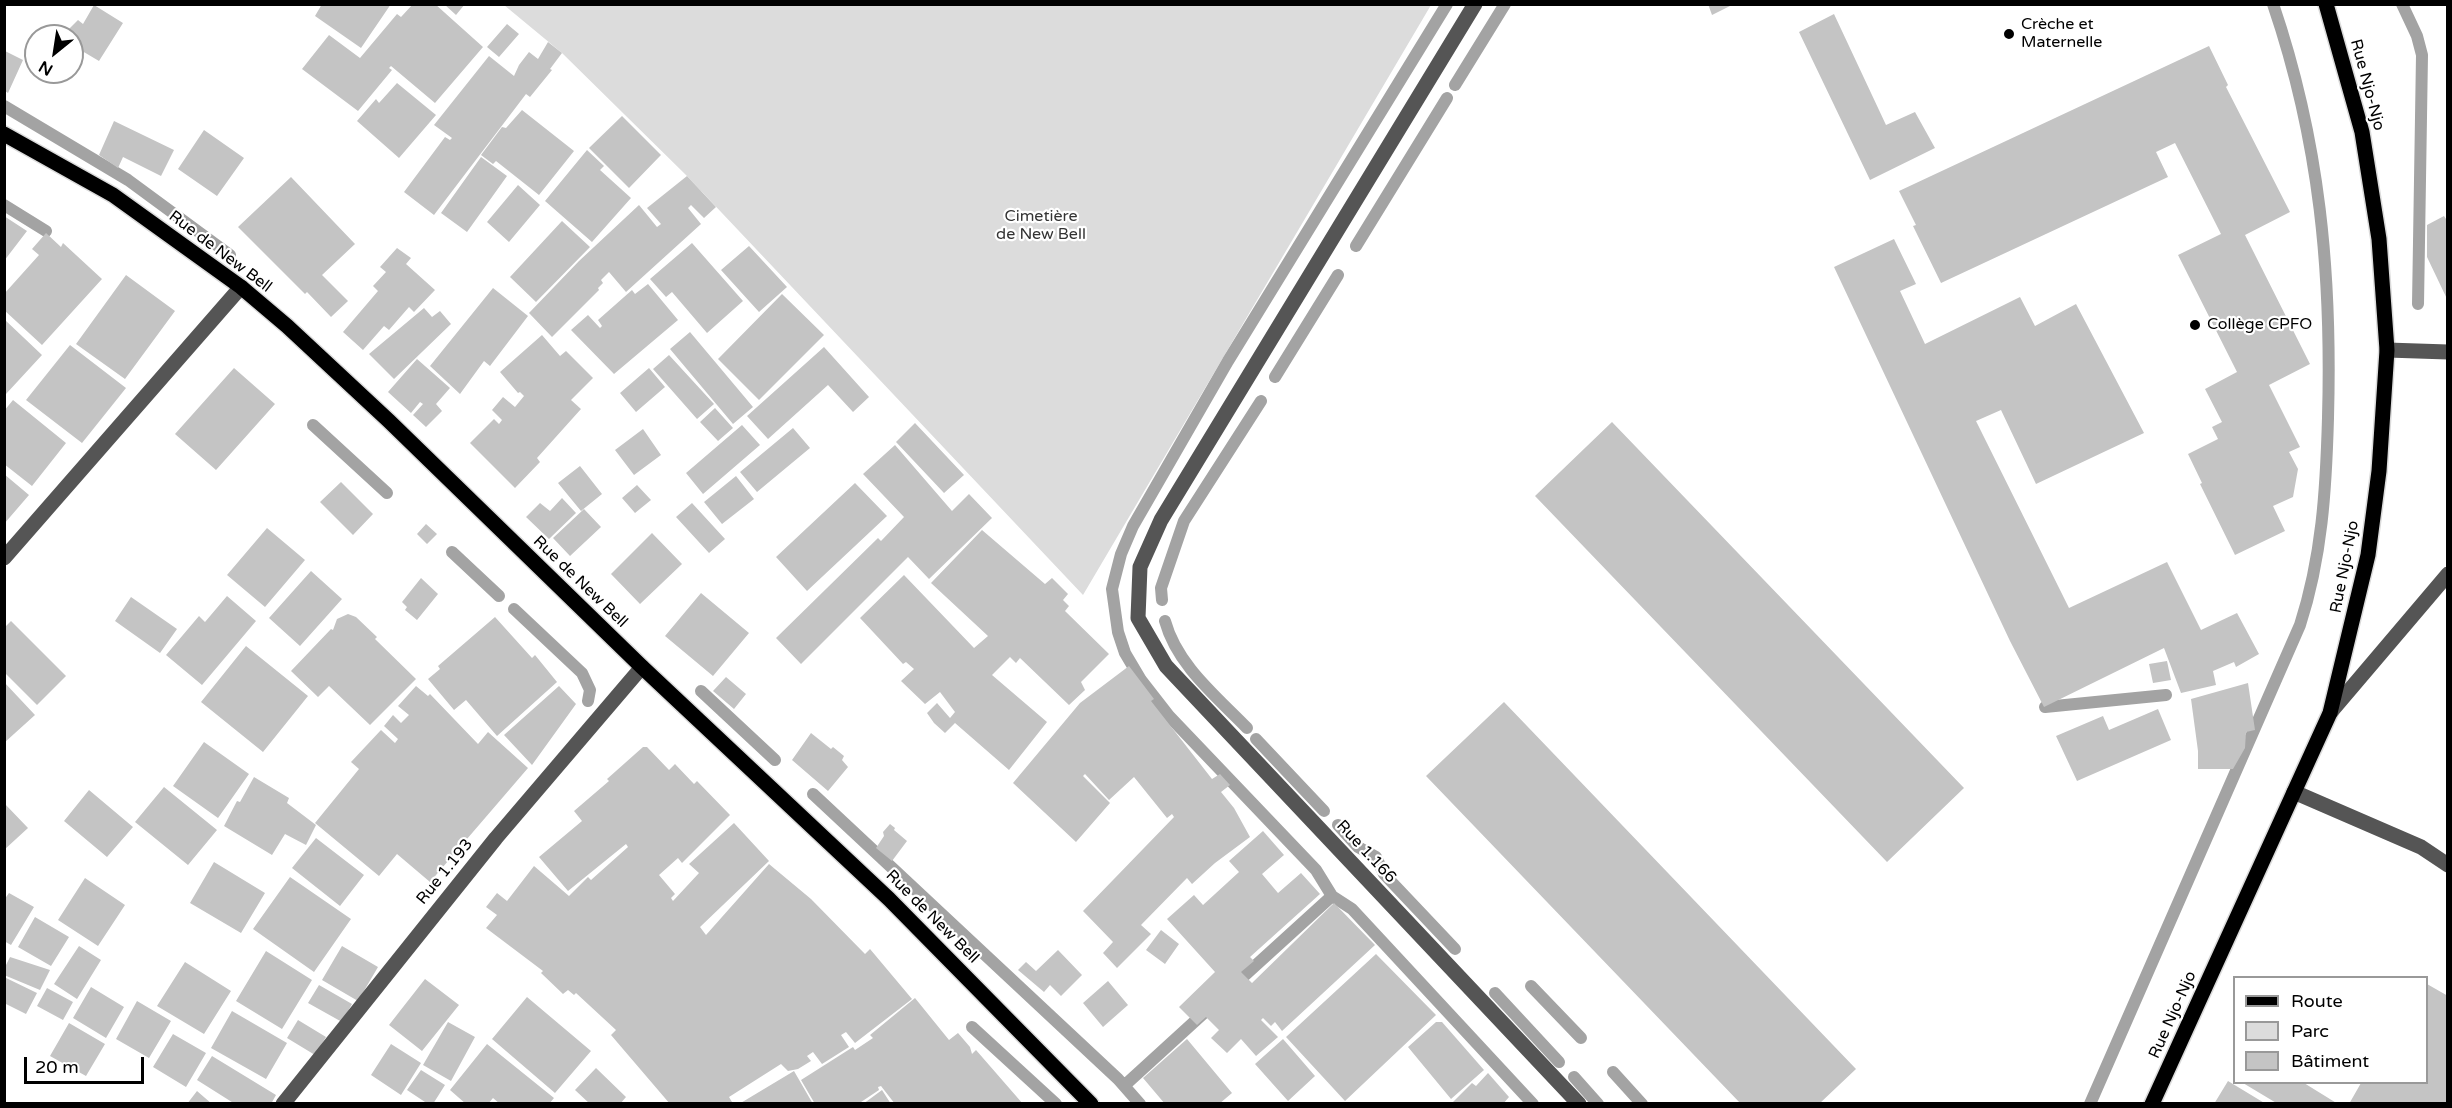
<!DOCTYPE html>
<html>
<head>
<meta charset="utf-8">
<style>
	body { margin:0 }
	#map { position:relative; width:2452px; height:1108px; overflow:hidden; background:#fff; font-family:"Varela Round",sans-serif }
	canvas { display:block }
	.frame { position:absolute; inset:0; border:6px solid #000; pointer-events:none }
	.legend { position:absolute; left:2233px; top:976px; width:195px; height:108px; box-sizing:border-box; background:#fff; border:2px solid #999; margin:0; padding:8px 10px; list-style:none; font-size:18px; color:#000 }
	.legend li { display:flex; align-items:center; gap:12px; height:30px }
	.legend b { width:30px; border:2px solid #999 }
	.north { position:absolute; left:24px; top:24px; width:60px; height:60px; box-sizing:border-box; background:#fff; border:2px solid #999; border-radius:50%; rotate:210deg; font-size:16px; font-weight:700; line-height:24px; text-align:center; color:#000 }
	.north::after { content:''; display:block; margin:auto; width:21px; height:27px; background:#000; clip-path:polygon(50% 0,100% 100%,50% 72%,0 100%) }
	.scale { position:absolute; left:24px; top:1057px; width:120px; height:27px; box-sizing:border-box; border:3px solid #000; border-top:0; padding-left:8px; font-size:18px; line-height:21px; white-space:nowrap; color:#000; -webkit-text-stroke:4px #fff; paint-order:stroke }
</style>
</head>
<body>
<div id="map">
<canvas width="2452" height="1108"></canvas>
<div class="frame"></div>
<ul class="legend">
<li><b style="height:8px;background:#000"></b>Route</li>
<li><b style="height:16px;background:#dcdcdc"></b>Parc</li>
<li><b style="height:16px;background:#c4c4c4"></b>Bâtiment</li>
</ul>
<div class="north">N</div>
<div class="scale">20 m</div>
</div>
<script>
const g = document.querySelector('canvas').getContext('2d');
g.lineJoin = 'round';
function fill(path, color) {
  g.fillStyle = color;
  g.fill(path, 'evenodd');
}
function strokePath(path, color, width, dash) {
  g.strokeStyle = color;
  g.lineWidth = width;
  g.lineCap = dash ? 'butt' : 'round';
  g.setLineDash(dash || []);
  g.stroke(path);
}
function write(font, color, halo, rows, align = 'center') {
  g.font = font + ' "Varela Round",sans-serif';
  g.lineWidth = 4.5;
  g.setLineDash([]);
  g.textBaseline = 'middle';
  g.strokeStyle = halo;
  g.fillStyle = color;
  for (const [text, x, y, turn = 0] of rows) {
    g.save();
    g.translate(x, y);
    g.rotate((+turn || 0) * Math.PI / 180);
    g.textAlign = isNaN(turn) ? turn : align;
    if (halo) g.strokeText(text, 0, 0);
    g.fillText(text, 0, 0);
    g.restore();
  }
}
fill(new Path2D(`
	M504 5H1431L1083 595 687 176 562 53Z`), '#dcdcdc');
strokePath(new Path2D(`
	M1447 4 1228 361 1133 526 1121 554 1112 589 1118 632 1125 653 1141 680 1169 716 1316 870 1332 896 1352 909 1533 1104
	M2402 4 2417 36 2422 55 2418 304
	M1455 85 1505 4
	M4 106 128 180 230 255
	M4 205 46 231
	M1356 246 1447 98
	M1275 377 1338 275
	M313 425 387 493
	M452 552 499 596
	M1162 600 1161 588 1184 521 1261 401
	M514 609 582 673 590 690 588 701
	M1165 621C1177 665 1216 696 1247 728
	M701 691 775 760
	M2045 707 2166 695
	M1256 739 1324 811
	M813 794 1118 1079 1140 1104
	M1338 825 1358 847 1376 857 1384 874 1455 949
	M1233 986 1332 896
	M1531 986 1581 1038
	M1495 993 1559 1062
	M972 1027 1056 1104
	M1613 1072 1642 1104
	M1574 1077 1598 1104
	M1125 1085 1205 1012
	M2090 1104 2300 625C2322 557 2326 490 2328 418 2332 274 2320 142 2273 4`), '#a3a3a3', 12);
fill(new Path2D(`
	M322 4H391L361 48 315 16Z
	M413 4H435L483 47 435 103 391 66 389 68 392 70 358 111 302 69 329 35 360 58 397 14 401 17Z
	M444 4H465L456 15Z
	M1708 4H1734L1712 15Z
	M94 5 123 23 99 61 72 45V36H62L78 20 83 24Z
	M1834 14 1886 125 1915 112 1935 148 1870 180 1799 32Z
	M507 24 519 34 499 57 487 47Z
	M548 42 562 53 550 69 552 70 530 97 526 94 434 215 404 192 445 137 450 140 452 138 434 125 489 56 514 76 519 65 529 52 538 59Z
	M2209 46 2228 85 2226 87 2290 212 2245 235 2310 364 2269 385 2300 447 2289 452 2298 469 2293 497 2273 506 2285 531 2235 555 2200 484 2202 483 2188 454 2218 439 2212 427 2222 422 2205 389 2237 372 2178 255 2221 234 2175 143 2156 152 2168 177 1941 283 1913 226 1916 225 1899 191Z
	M5 51 23 60 8 93 5 91Z
	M397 83 436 115 399 158 357 121 376 99 379 103Z
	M522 110 574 151 539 195 496 161 493 164 481 155 502 127 506 128Z
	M622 116 661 155 629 188 589 148Z
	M114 121 174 150 161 176 123 157 118 168 99 155Z
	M204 130 244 158 217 196 178 169Z
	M587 150 604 166 600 170 631 198 592 242 545 201Z
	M481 157 507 176 467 232 441 213Z
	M687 176 716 207 704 218 691 205 688 208 701 224 626 292 609 272 601 280 603 283 598 288 599 290 552 337 529 313 579 261 639 205 657 227 661 224 647 208Z
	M291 177 355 244 322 275 348 301 331 317 307 292 305 294 238 227Z
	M518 185 540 205 509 242 487 222Z
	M4 216 27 231 4 261Z
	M2444 216 2448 222V301L2427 257V225Z
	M562 221 590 247 536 302 510 277Z
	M46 233 61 247 63 243 102 279 42 345 4 310V294L39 255 32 249Z
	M1894 239 1916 284 1900 291 1925 344 2020 297 2035 326 2076 304 2144 433 2036 484 2001 410 1976 421 2069 608 2167 562 2201 630 2237 613 2259 654 2236 667 2234 662 2213 671 2216 685 2181 693 2164 648 2044 707 2010 641 1834 267Z
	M692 243 743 301 707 333 672 292 666 297 650 279Z
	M749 246 787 287 759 312 721 270Z
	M397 248 411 258 406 264 435 290 414 312 409 307 389 330 384 326 363 350 343 332 378 291 373 286 386 272 380 267Z
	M126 275 175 311 125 379 76 344Z
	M648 284 678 320 614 374 571 330 588 315 600 328 602 326 598 320 632 290 635 294Z
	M493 288 528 316 490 366 484 361 460 394 430 366Z
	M782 294 824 335 759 400 718 359Z
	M424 308 432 317 440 311 451 324 394 379 369 354Z
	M4 319 42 355 6 394 4 393Z
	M690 332 753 407 733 424 670 349Z
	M542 335 560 356 566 351 593 378 571 400 581 409 537 458 540 462 515 488 470 443 494 419 499 424 502 420 492 410 503 397 515 407 524 396 520 392 518 393 500 372Z
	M70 345 126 388 82 443 26 400Z
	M824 347 869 397 853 412 828 385 768 439 747 416Z
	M669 355 714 404 697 419 653 369Z
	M417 359 450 388 436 404 442 411 426 427 413 415 423 404 420 402 411 413 388 392Z
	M234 368 275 404 216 470 175 434Z
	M649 368 665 387 636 412 620 393Z
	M13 400 66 443 32 486 4 464V411Z
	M715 408 733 428 718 441 700 422Z
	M1612 422 1964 788 1887 862 1535 496Z
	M915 423 964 475 944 493 896 442Z
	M742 425 760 445 703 494 686 473Z
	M793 428 810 448 757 492 740 472Z
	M643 429 661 455 634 475 615 450Z
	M895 445 952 511 969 494 992 518 929 579 908 557 801 664 776 638 878 538 881 541 904 517 863 474Z
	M580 466 602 494 581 511 558 483Z
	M4 474 29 495 4 524Z
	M736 476 754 499 722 524 704 502Z
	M341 482 373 514 353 535 320 502Z
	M855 483 887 516 807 591 776 557Z
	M637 485 651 500 635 513 622 498Z
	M562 498 576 513 549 539 526 517 540 503 550 511Z
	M692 503 725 539 709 553 676 517Z
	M584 509 601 527 570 556 553 538Z
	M426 524 437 534 427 544 417 534Z
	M267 528 305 560 265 607 227 575Z
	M982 530 1045 584 1052 578 1068 594 1063 600 1069 606 1065 611 1109 654 1081 682 1085 690 1069 705 1020 658 1016 663 1010 657 992 675 1047 722 1009 770 955 723 945 733 934 723 927 713 937 703 950 718 955 712 940 692 925 704 901 681 914 669 906 662 903 664 860 618 904 575 974 648 988 636 931 583Z
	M652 533 682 564 640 604 611 574Z
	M311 571 342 599 300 646 269 618Z
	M421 578 438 594 417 620 405 610 407 607 402 602Z
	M701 593 749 633 713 676 665 636Z
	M227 596 256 621 202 685 166 655 199 616 205 622Z
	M131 597 177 629 160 653 115 621Z
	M348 614 356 617 377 637 375 639 416 679 370 725 329 686 318 697 291 671 331 629 333 630 337 619Z
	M495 617 532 658 535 655 557 682 497 736 466 700 454 710 428 679 440 669 438 666Z
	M11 621 66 676 37 705 4 672V628Z
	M246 646 308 696 263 752 201 702Z
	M2167 661 2171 680 2153 683 2149 664Z
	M1129 666 1154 699 1151 701 1212 779 1220 774 1230 785 1221 792 1234 808 1250 837 1215 863 1192 884 1187 878 1141 925 1151 934 1117 968 1103 953 1113 942 1083 911 1174 817 1172 814 1167 818 1134 777 1109 800 1085 774 1083 776 1110 803 1076 842 1013 783 1080 703Z
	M726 677 746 694 734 709 713 691Z
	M4 682 35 715 4 743Z
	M2248 683 2255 730 2246 732 2245 748 2233 769H2198V751L2191 699Z
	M416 686 428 696 430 694 478 744 488 732 528 768 430 882 397 854 379 876 315 823 359 769 351 762 381 730 395 743 398 739 384 726 393 715 401 723 409 715 398 706Z
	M559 686 576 704 532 765 504 735Z
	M1504 702 1856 1069 1819 1104H1741L1426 776Z
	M2158 709 2171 740 2077 781 2056 736 2103 716 2109 730Z
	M811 733 831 749 833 747 844 756 842 760 848 767 828 791 792 760Z
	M204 742 249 774 218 818 173 786Z
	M643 747H647L669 770 675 764 694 784 697 781 730 815 682 863 678 858 659 875 675 894 671 898 673 901 699 873 689 864 734 823 769 861 700 927 706 935 769 864 811 899 865 954 870 949 912 999 855 1043 846 1032 841 1035 849 1047 822 1064 813 1052 807 1056 811 1061 798 1069 788 1071 781 1064 729 1097 732 1102 730 1104H670L611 1035 616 1030 576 993 574 995 568 990 563 994 541 973 543 971 486 928 497 915 486 907 497 893 507 901 534 866 569 896 588 877 591 880 628 847 626 844 568 891 539 857 582 821 574 811 609 781 607 779Z
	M254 777 289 798 287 803 316 825 306 845 285 834 272 855 224 826 237 801 240 802Z
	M164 787 217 830 188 865 135 822Z
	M89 790 133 827 107 857 64 821Z
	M4 803 28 828 4 850Z
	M890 824 895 828 894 830 907 841 892 861 876 848 884 836 883 832Z
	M1263 831 1284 855 1262 874 1278 893 1301 873 1320 894 1250 957 1254 961 1241 972 1252 983 1334 903 1375 945 1282 1031 1275 1022 1271 1026 1263 1018 1261 1020 1278 1037 1256 1056 1241 1039 1227 1053 1211 1038 1219 1030 1206 1017 1197 1025 1179 1007 1215 972 1167 919 1194 895 1203 905 1239 872 1229 861Z
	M316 838 364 875 340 906 292 868Z
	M214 862 265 893 241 933 190 903Z
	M290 877 351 919 314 972 253 929Z
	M85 878 125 905 98 946 58 920Z
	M9 893 34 907 11 945 4 941V900Z
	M35 917 69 937 51 966 18 947Z
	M1161 930 1179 944 1165 964 1146 950Z
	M79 946 101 960 77 999 54 984Z
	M342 946 378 967 358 1001 322 980Z
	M1058 950 1082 975 1061 996 1050 985 1044 992 1018 970 1026 962 1036 971Z
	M266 951 312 980 282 1029 236 1001Z
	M1376 954 1436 1015 1345 1101 1286 1037Z
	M10 957 50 970 40 990 4 975V969Z
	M185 962 231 991 204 1034 157 1006Z
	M4 977 37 993 26 1014 4 1003Z
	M425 979 459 1005 422 1051 389 1025Z
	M1108 981 1128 1005 1103 1027 1083 1003Z
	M2427 984 2448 996V1104H2349L2361 1083H2427Z
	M319 985 352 1004 342 1022 308 1003Z
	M91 987 124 1007 106 1038 73 1018Z
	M47 988 73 1002 63 1020 37 1006Z
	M527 997 591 1051 555 1093 492 1039Z
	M915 998 949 1040 958 1033 970 1047 972 1054 976 1050 1023 1104H895L881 1086 878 1087 879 1090 858 1104H815L801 1080 853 1047 855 1050 873 1038 870 1035Z
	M137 1001 171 1021 149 1058 116 1039Z
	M232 1011 287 1043 266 1079 211 1048Z
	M298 1020 326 1037 315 1055 287 1038Z
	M448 1022 475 1037 451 1081 423 1065Z
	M1436 1022H1442L1484 1070 1451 1099 1408 1047Z
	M69 1023 105 1044 86 1076 50 1056Z
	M173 1034 206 1053 186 1087 153 1067Z
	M1187 1039 1232 1093 1219 1104H1165L1143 1078Z
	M1283 1039 1315 1076 1288 1101 1255 1064Z
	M391 1044 421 1063 401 1095 371 1075Z
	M487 1044 554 1098 549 1104H500L493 1098 488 1104H466L450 1090Z
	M212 1056 276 1095 271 1104H235L197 1080Z
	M596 1068 626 1097 620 1104H590L575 1090Z
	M421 1070 445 1085 433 1104H428L407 1090Z
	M794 1071 813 1104H739Z
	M1488 1073 1509 1097 1503 1104H1451L1472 1083 1476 1086Z
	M2228 1081 2266 1104H2214Z
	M2243 1083H2304L2338 1104H2278Z
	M882 1090 891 1104H863Z
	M197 1091 212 1104H187Z`), '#c4c4c4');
const major = new Path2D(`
	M4 134 113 195 241 287 287 326 389 421 642 667 889 899 1091 1104
	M2152 1104 2330 713 2368 555 2379 471 2387 350 2379 239 2362 132 2326 4`);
strokePath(major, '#dbdbdb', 18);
strokePath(new Path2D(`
	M1475 4 1161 520 1140 567 1138 618 1166 666 1579 1104
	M2387 350 2448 352
	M4 558 241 287
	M2330 713 2448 574
	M2294 792 2421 847 2448 865
	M283 1104 496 838 642 667`), '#555', 15);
strokePath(major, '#000', 15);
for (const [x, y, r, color] of [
	[2009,34,6,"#000"],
	[2195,325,6,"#000"]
]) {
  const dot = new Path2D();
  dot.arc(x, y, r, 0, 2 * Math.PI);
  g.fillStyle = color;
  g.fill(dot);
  strokePath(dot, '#fff', 2);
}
write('16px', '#000', '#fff', [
	["Crèche et",2021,25],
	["Maternelle",2021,43],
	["Collège CPFO",2207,325]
], 'left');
write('16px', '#000', '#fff', [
	["Rue Njo-Njo",2367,85,75],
	["Rue de New Bell",220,252,37],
	["Rue Njo-Njo",2345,567,-79],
	["Rue de New Bell",580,582,44],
	["Rue 1.166",1366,852,47],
	["Rue 1.193",445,872,-51],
	["Rue de New Bell",932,917,45],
	["Rue Njo-Njo",2173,1015,-66]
]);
write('16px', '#333', '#fff', [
	["Cimetière",1041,217],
	["de New Bell",1041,235]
]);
</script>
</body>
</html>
